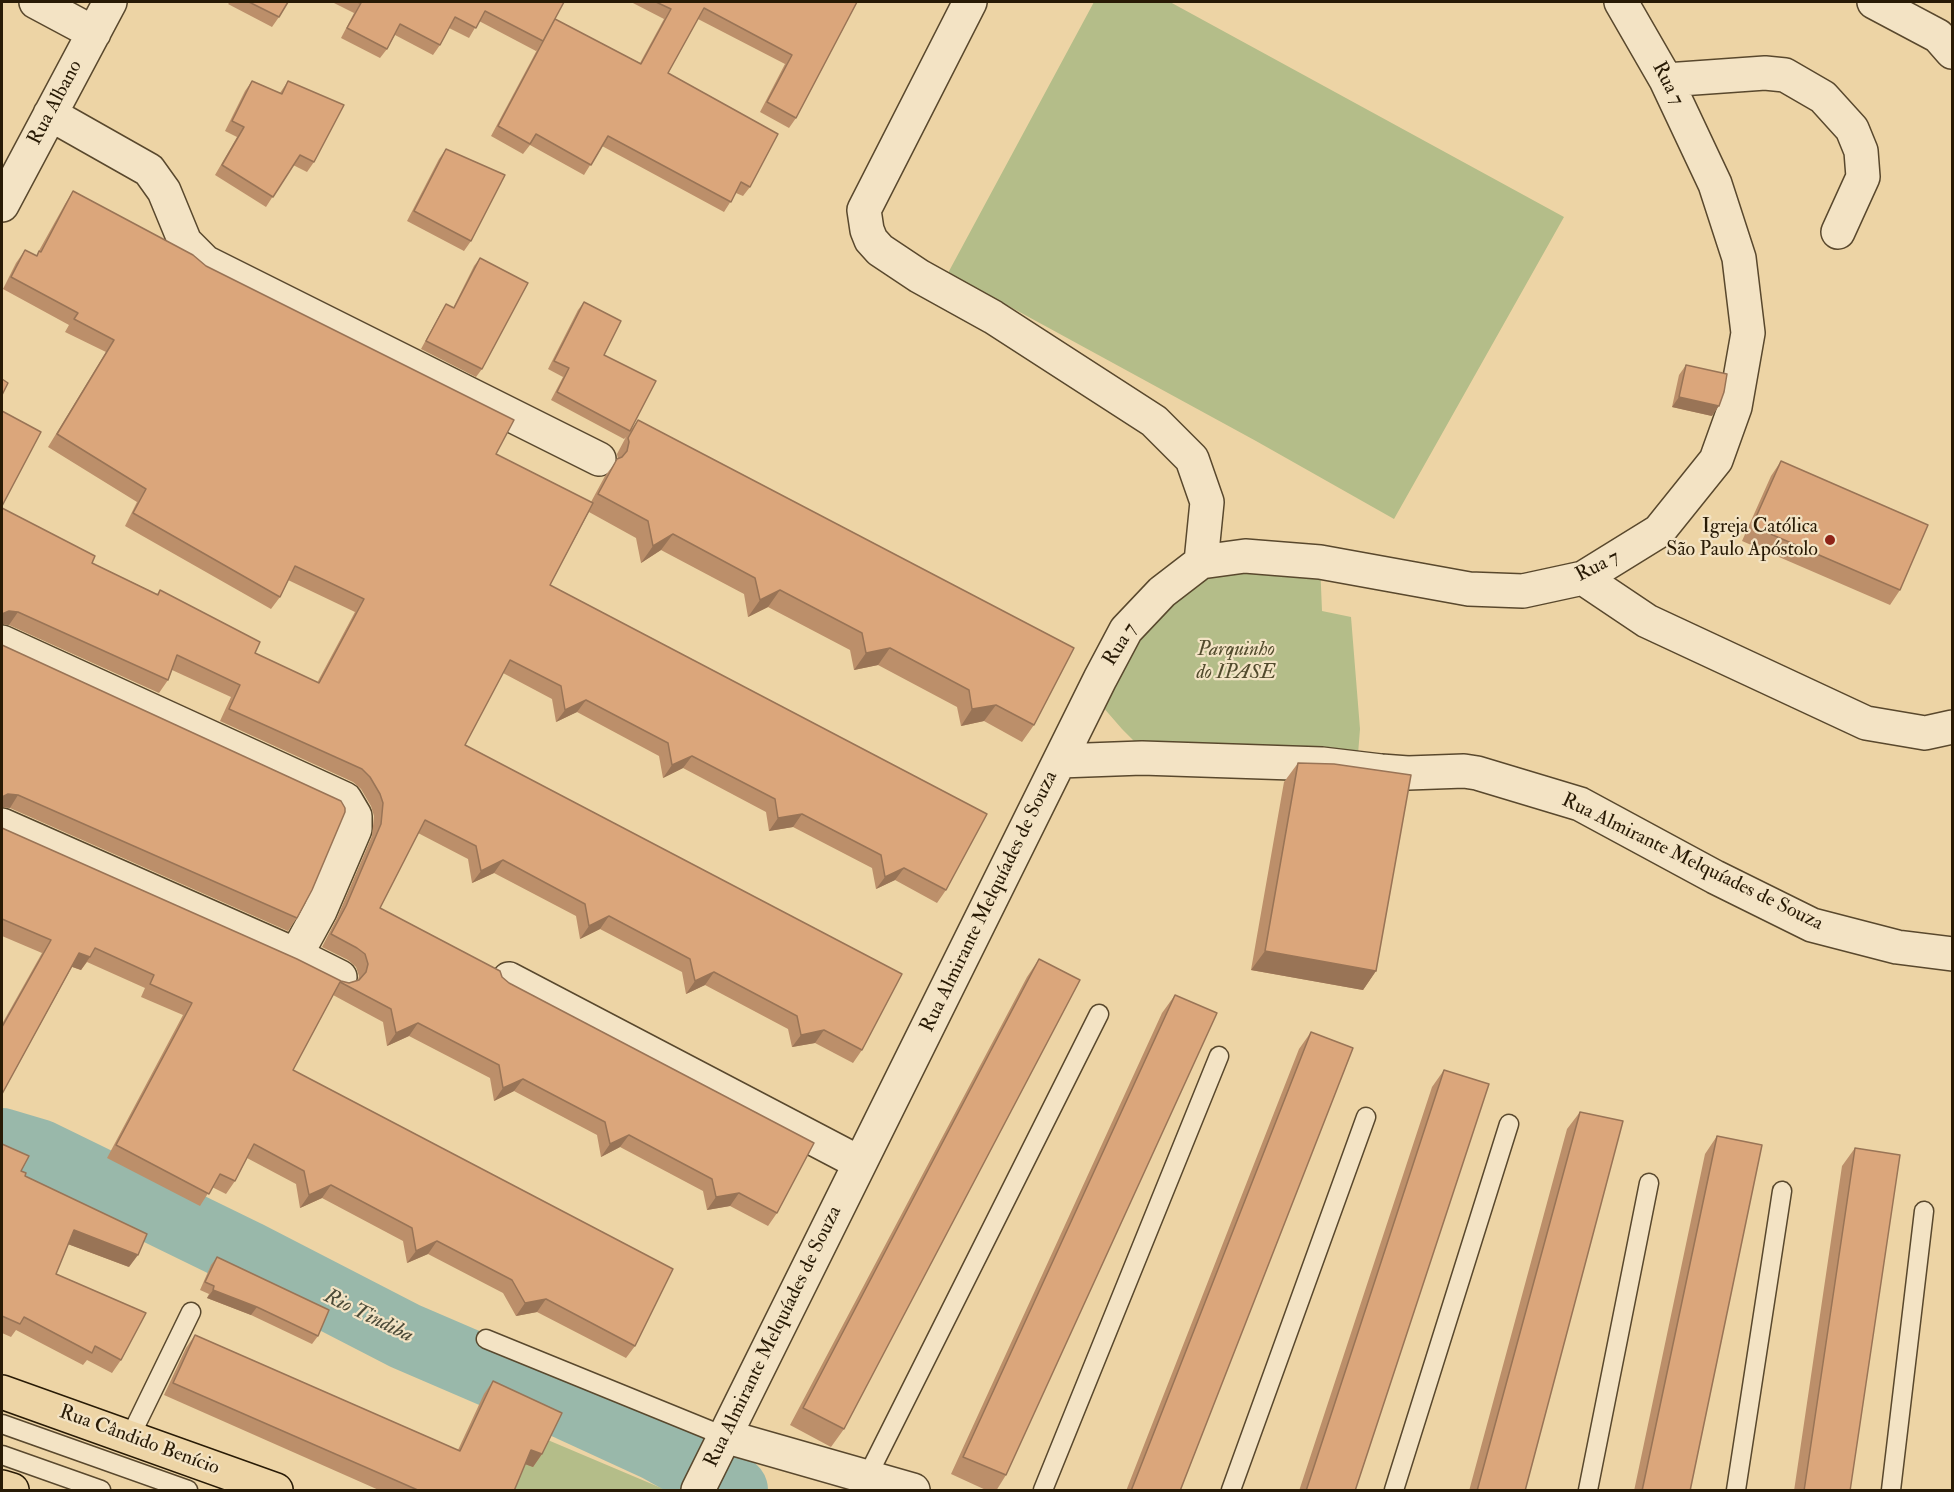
<!DOCTYPE html>
<html>
<head>
<meta charset="utf-8">
<style>
	body { margin:0 }
	#map { position:relative; width:1954px; height:1492px; overflow:hidden; background:#edd4a5; font-family:"IM FELL Double Pica",serif }
	canvas { display:block }
	.frame { position:absolute; inset:0; border:3px solid #281a05; pointer-events:none }
</style>
</head>
<body>
<div id="map">
<canvas width="1954" height="1492"></canvas>
<div class="frame"></div>
</div>
<script>
const g = document.querySelector('canvas').getContext('2d');
g.lineJoin = 'round';
function fill(path, color) {
  g.fillStyle = color;
  g.fill(path, 'evenodd');
}
function strokePath(path, color, width, dash) {
  g.strokeStyle = color;
  g.lineWidth = width;
  g.lineCap = dash ? 'butt' : 'round';
  g.setLineDash(dash || []);
  g.stroke(path);
}
function write(font, color, halo, rows, align = 'center') {
  g.font = font + ' "IM FELL Double Pica",serif';
  g.lineWidth = 4.5;
  g.setLineDash([]);
  g.textBaseline = 'middle';
  g.strokeStyle = halo;
  g.fillStyle = color;
  for (const [text, x, y, turn = 0] of rows) {
    g.save();
    g.translate(x, y);
    g.rotate((+turn || 0) * Math.PI / 180);
    g.textAlign = isNaN(turn) ? turn : align;
    if (halo) g.strokeText(text, 0, 0);
    g.fillText(text, 0, 0);
    g.restore();
  }
}
fill(new Path2D(`
	M1094 2H1170L1564 217 1394 519 1256 441 948 273Z
	M1201 562H1320L1322 611 1351 617 1360 729 1357 767 1136 743 1122 729 1102 706 1135 618Z
	M536 1435 666 1490H513Z`), '#b4bd89');
strokePath(new Path2D(`
	M2 1142 39 1153 246 1254 405 1336 570 1407 657 1447 734 1490`), '#99b8aa', 68);
const lane = new Path2D(`
	M486 1339 724 1436
	M2 1424 188 1490
	M130 1437 191 1312
	M2 1455 101 1490
	M867 1477 1099 1014
	M1043 1490 1219 1056
	M1231 1490 1366 1117
	M1394 1490 1509 1124
	M1588 1490 1649 1183
	M1736 1490 1782 1191
	M1891 1490 1924 1211`);
const street = new Path2D(`
	M36 2 94 33
	M970 2 864 210 867 230 871 240 880 250 919 276 993 317 1154 421 1192 459 1207 502 1201 562
	M1874 2 1938 36 1952 52
	M1666 80 1765 73 1785 75 1823 97 1852 129 1861 151 1863 177 1838 232
	M50 114 149 170 164 191 185 242 205 262 599 459
	M2 205 110 2
	M1583 578 1647 621 1866 723 1925 733 1952 727
	M2 642 345 799 355 816V829L320 911 296 955
	M1060 761 1142 758 1322 764 1381 771 1408 773 1464 771 1477 773 1580 804 1715 877 1812 925 1897 947 1952 954
	M2 825 296 955 340 977
	M509 979 860 1163
	M724 1436 913 1490
	M698 1490 1100 679 1126 630 1162 592 1201 562 1245 556 1320 562 1469 589 1523 591 1583 578 1659 531 1716 460 1735 407 1748 333 1739 258 1715 184 1666 80 1621 2`);
const primary = new Path2D(`
	M2 1392 276 1490
	M2 1487 12 1490`);
strokePath(lane, '#59482d', 21);
strokePath(street, '#59482d', 36);
strokePath(primary, '#281a05', 36);
strokePath(lane, '#f3e3c4', 18);
strokePath(street, '#f3e3c4', 33);
strokePath(primary, '#edd4a5', 33);
fill(new Path2D(`
	M230 2H288L279 17 272 27 228 4Z
	M332 2H564L554 20 640 63 664 19 631 2H857L796 118 789 128 760 112 785 64 698 19 668 73 750 187 743 196 736 193 724 212 602 146 584 175 530 145 523 154 491 136 537 50 536 51 479 21 469 38 449 28 440 45 433 55 395 35 387 49 380 58 341 38 354 13Z
	M252 81 280 93 288 81 314 162 307 172 293 165 266 207 215 175 237 137 225 131 245 91Z
	M446 149 471 241 464 251 407 221 439 159Z
	M73 191 206 266 496 454 591 502 605 476 618 459 617 454 626 437 624 439 551 400 563 377 548 369 578 310 584 302 604 355 630 431 638 420 1034 725 1022 742 984 721 961 726 957 707 878 665 854 670 850 650 768 607 748 617 744 594 661 550 641 563 636 538 589 512 550 585 946 890 937 903 895 880 876 889 872 868 793 827 769 831 766 812 683 768 663 778 659 756 577 712 556 722 552 699 503 673 465 745 862 1050 853 1063 815 1043 792 1047 788 1029 705 985 686 994 682 972 600 929 580 939 576 916 494 873 472 883 468 859 418 833 380 908 502 977 777 1213 768 1226 730 1206 707 1210 703 1191 620 1147 601 1157 597 1135 514 1091 494 1101 490 1078 409 1036 387 1046 383 1022 333 995 293 1070 635 1346 626 1358 537 1312 516 1316 503 1293 428 1254 407 1263 403 1241 322 1198 300 1208 296 1184 247 1158 235 1181 226 1194 212 1187 200 1206 107 1158 183 1015 141 997 145 988 87 962 81 970 72 967 2 1094V1024L42 953 2 936V828L341 981 349 983 358 980 359 976 356 967 348 960 322 947 337 918 372 836 374 816 371 806 361 789 353 782 220 721 231 697 172 670 168 680 159 693 9 625 2 624V508L92 563 157 594 160 590 255 653 317 683 355 612 288 580 280 597 271 609 125 526 137 502 48 447 106 352 65 332 69 325 3 289 16 263 25 250 36 256 65 204Z
	M480 258 482 369 476 377 421 349 441 312 446 304 453 308 474 266Z
	M1686 365 1712 416 1672 407 1679 375Z
	M1781 461 1900 590 1890 605 1742 541 1771 476Z
	M2 645 297 918 288 931 10 808 2 807Z
	M1298 763 1376 971 1363 990 1251 970 1284 782Z
	M1039 959 844 1429 831 1447 790 1425 1027 977Z
	M1175 995 1006 1475 996 1491H988L951 1474 1162 1013Z
	M1311 1032 1180 1491H1126L1299 1049Z
	M1444 1070 1355 1491H1299L1432 1087Z
	M1580 1112 1525 1491H1469L1567 1129Z
	M1717 1136 1690 1491H1634L1705 1154Z
	M2 1144 25 1176 129 1267 68 1244 56 1274 121 1360 112 1373 87 1360 83 1365 16 1330 11 1337 2 1333Z
	M1855 1148 1850 1491H1794L1842 1166Z
	M217 1257 318 1336 312 1344 251 1315 207 1298 209 1294 200 1290 211 1265Z
	M195 1335 458 1450 484 1394 493 1381 542 1454 533 1467 525 1464 514 1491H381L164 1395 186 1348Z`), '#bc8f6a');
fill(new Path2D(`
	M1679 397 1719 406 1712 416 1672 407Z
	M673 534 661 550 641 563 653 546Z
	M780 590 768 607 748 617 760 600Z
	M9 611 18 612 9 625 2 624V614Z
	M890 648 878 665 854 670 866 653Z
	M586 700 577 712 556 722 565 710Z
	M996 705 984 721 961 726 972 709Z
	M692 756 683 768 663 778 672 765Z
	M8 794 18 795 10 808 2 807V797Z
	M802 814 793 827 769 831 778 818Z
	M503 860 494 873 472 883 481 871Z
	M904 868 895 880 876 889 885 877Z
	M609 916 600 929 580 939 589 926Z
	M1265 951 1376 971 1363 990 1251 970Z
	M79 953 90 957 81 970 70 966Z
	M714 972 705 985 686 994 695 981Z
	M418 1023 409 1036 387 1046 396 1033Z
	M824 1030 815 1043 792 1047 801 1035Z
	M523 1079 514 1091 494 1101 503 1088Z
	M629 1135 620 1147 601 1157 610 1144Z
	M331 1185 322 1198 300 1208 309 1195Z
	M739 1193 730 1206 707 1210 716 1197Z
	M74 1230 138 1255 129 1267 65 1243Z
	M437 1241 428 1254 407 1263 416 1251Z
	M213 1290 257 1307 251 1315 207 1298Z
	M546 1299 537 1312 516 1316 525 1303Z
	M531 1450 542 1454 533 1467 522 1463Z`), '#997456');
const building = new Path2D(`
	M249 2H288L279 17Z
	M357 2H564L543 41 485 11 476 28 455 17 440 45 400 24 387 49 347 28 361 3Z
	M656 2H857L796 118 767 102 792 55 704 8 668 73 778 134 750 187 741 182 731 202 608 136 591 165 536 134 530 144 498 126 555 19 641 64 671 9Z
	M252 81 282 94 288 81 344 105 314 162 300 155 273 197 222 165 244 127 232 121Z
	M446 149 505 175 471 241 414 211Z
	M73 191 193 255 206 266 514 420 496 454 593 503 550 585 987 814 946 890 904 868 885 877 881 855 802 814 778 818 775 799 692 756 672 765 668 743 586 700 565 710 561 686 510 660 465 745 902 974 862 1050 824 1030 801 1035 797 1016 714 972 695 981 690 959 609 916 589 926 585 904 503 860 481 871 476 846 425 820 380 908 500 971 502 977 509 983 814 1143 777 1213 739 1193 716 1197 712 1179 629 1135 610 1144 605 1122 523 1079 503 1088 499 1065 418 1023 396 1033 391 1009 340 982 293 1070 673 1269 635 1346 546 1299 525 1303 512 1280 437 1241 416 1251 412 1228 331 1185 309 1195 304 1171 254 1144 235 1181 220 1174 209 1194 116 1145 192 1003 150 984 154 975 95 948 90 957 79 953 2 1094V1027L51 940 2 919V828L297 959 341 981 349 983 359 980 366 972 368 964 365 954 357 948 331 934 346 906 381 824 383 803 380 794 370 777 362 769 229 709 240 685 177 655 168 680 18 612 9 611 2 614V508L95 556 92 563 158 595 160 590 260 642 255 653 319 683 364 599 295 566 280 597 133 513 146 489 57 434 114 340 74 319 78 313 11 277 25 250 37 256 39 251 41 252Z
	M480 258 528 283 482 369 426 341 446 304 454 308Z
	M584 302 621 321 604 355 656 381 630 431 557 392 569 368 554 361Z
	M1686 365 1727 374 1724 392 1719 406 1679 397Z
	M2 379 8 383 2 395Z
	M2 411 41 432 2 506Z
	M638 420 1074 648 1034 725 996 705 972 709 969 690 890 648 866 653 862 633 780 590 760 600 755 578 673 534 653 546 648 521 598 494 617 459 622 457 627 451 629 442 628 438Z
	M1781 461 1928 525 1900 590 1752 526Z
	M2 645 341 801 345 808V812L312 890 297 918 18 795 8 794 2 797Z
	M1298 763 1334 764 1411 775 1376 971 1265 951Z
	M1039 959 1080 980 844 1429 803 1408Z
	M1175 995 1217 1013 1006 1475 963 1457Z
	M1311 1032 1353 1048 1180 1491H1131Z
	M1444 1070 1489 1084 1355 1491H1306Z
	M1580 1112 1623 1121 1525 1491H1477Z
	M1717 1136 1762 1145 1690 1491H1642Z
	M2 1144 29 1156 21 1171 26 1173 25 1176 147 1234 138 1255 74 1230 56 1274 146 1313 121 1360 95 1346 92 1353 24 1317 20 1324 2 1316Z
	M1855 1148 1900 1155 1850 1491H1804Z
	M217 1257 329 1310 318 1336 257 1307 213 1290 214 1286 205 1282Z
	M195 1335 460 1451 493 1381 562 1413 542 1454 531 1450 514 1491H420L173 1383Z`);
fill(building, '#dba67b');
strokePath(building, '#997456', 1.5);
for (const [x, y, r, color] of [
	[1830,540,6,"#8f2418"]
]) {
  const dot = new Path2D();
  dot.arc(x, y, r, 0, 2 * Math.PI);
  g.fillStyle = color;
  g.fill(dot);
  strokePath(dot, '#f3e3c4', 2);
}
write('20px', '#281a05', '#f3e3c4', [
	["Rua 7",1667,84,63],
	["Rua Albano",56,103,-62],
	["Rua 7",1598,567,-27],
	["Rua 7",1121,645,-58],
	["Rua Almirante Melquíades de Souza",1692,863,26],
	["Rua Almirante Melquíades de Souza",990,902,-64],
	["Rua Almirante Melquíades de Souza",774,1337,-64],
	["Rua Cândido Benício",139,1441,20]
]);
write('20px', '#281a05', '#f3e3c4', [
	["Igreja Católica",1818,528],
	["São Paulo Apóstolo",1818,551]
], 'right');
write('italic 20px', '#524b2d', '#f3e3c4', [
	["Parquinho",1236,651],
	["do IPASE",1236,674]
]);
write('italic 21px', '#4a4937', '#f3e3c4', [
	["Rio Tindiba",368,1317,26]
]);
</script>
</body>
</html>
